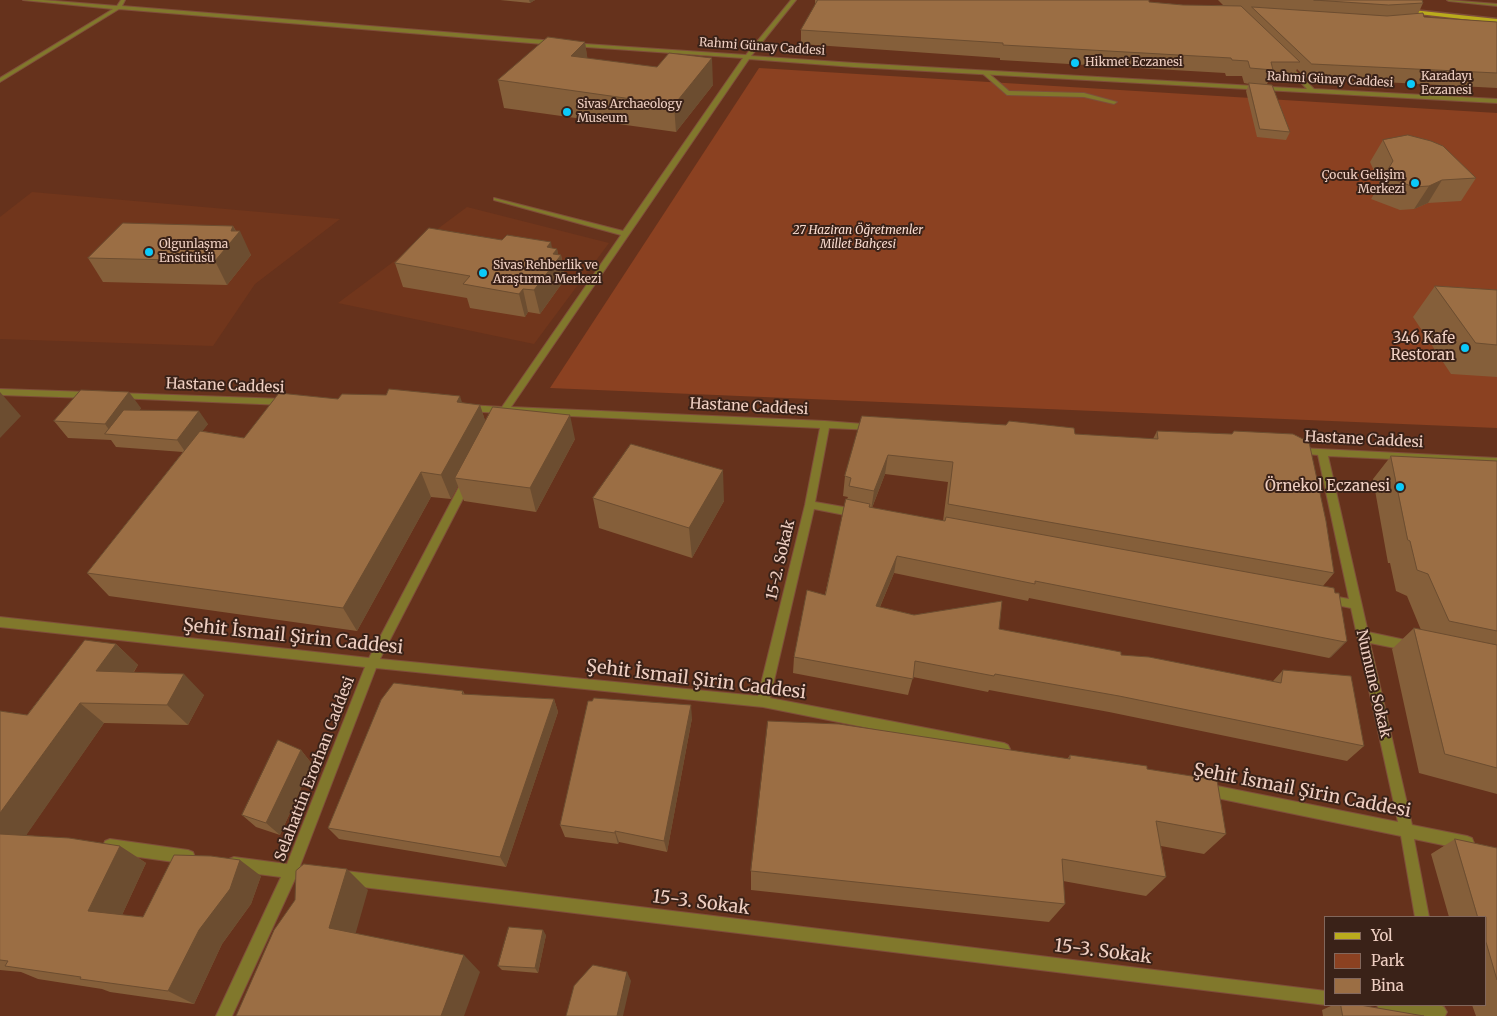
<!DOCTYPE html>
<html>
<head>
<meta charset="utf-8">
<style>
	body { margin:0 }
	#map { position:relative; width:1497px; height:1016px; overflow:hidden; background:#66321c; font-family:Merriweather,serif }
	canvas { display:block }
	.legend { position:absolute; left:1324px; top:916px; width:162px; height:90px; box-sizing:border-box; background:#3a2218; border:1px solid #82675c; margin:0; padding:6px 9px; list-style:none; font-size:15px; color:#efcfc2 }
	.legend li { display:flex; align-items:center; gap:10px; height:25px }
	.legend b { width:25px; border:1px solid #82675c }
</style>
</head>
<body>
<div id="map">
<canvas width="1497" height="1016"></canvas>
<ul class="legend">
<li><b style="height:6px;background:#baab1d"></b>Yol</li>
<li><b style="height:14px;background:#8b4121"></b>Park</li>
<li><b style="height:14px;background:#9b6e44"></b>Bina</li>
</ul>
</div>
<script>
const g = document.querySelector('canvas').getContext('2d');
g.lineJoin = 'round';
function fill(path, color) {
  g.fillStyle = color;
  g.fill(path, 'evenodd');
}
function strokePath(path, color, width, dash) {
  g.strokeStyle = color;
  g.lineWidth = width;
  g.lineCap = dash ? 'butt' : 'round';
  g.setLineDash(dash || []);
  g.stroke(path);
}
function write(font, color, halo, rows, align = 'center') {
  g.font = font + ' Merriweather,serif';
  g.lineWidth = 4;
  g.setLineDash([]);
  g.textBaseline = 'middle';
  g.strokeStyle = halo;
  g.fillStyle = color;
  for (const [text, x, y, turn = 0] of rows) {
    g.save();
    g.translate(x, y);
    g.rotate((+turn || 0) * Math.PI / 180);
    g.textAlign = isNaN(turn) ? turn : align;
    if (halo) g.strokeText(text, 0, 0);
    g.fillText(text, 0, 0);
    g.restore();
  }
}
fill(new Path2D(`
	M32 192 340 219 255 284 213 346 0 339V217Z
	M467 207 609 243 534 344 338 303Z`), '#71361c');
fill(new Path2D(`
	M759 68 1497 113V428L550 388Z`), '#8b4121');
const lane = new Path2D(`
	M982 71H986L1009 91 1084 93 1117 102 1114 104 1084 97 1007 95 982 73Z`);
const street = new Path2D(`
	M23 0H43L117 6 121 0H125L122 6 555 41 558 43 555 45 119 9 0 82V78L113 9Z
	M791 0H796L751 56 854 63 1307 89 1284 65 1283 64 1286 62 1314 89 1497 99V103L854 67 749 59 511 407 825 421 876 425 878 427 873 430 829 428 815 502 855 509 859 510 860 513 859 516 855 517 814 509 770 698 1004 743 1008 745 1010 749 1008 753 1004 755 763 707 376 668 300 866 314 869 316 874 314 879 309 881 295 879 232 1016H216L281 877 234 871 229 869 227 864 229 859 234 857 287 864 365 667 0 627V617L369 658 461 483 466 479 471 483 380 659 758 696 805 505 820 428 507 413 503 415 499 413 468 411 464 408 468 405 502 407 621 235 494 200V198L623 231 743 58 572 46 570 45V43L746 55Z
	M1447 0 1497 4V6L1449 1Z
	M0 389 89 392 93 395 89 398 0 395Z
	M118 393 284 399 288 402 284 405 115 398 114 396 115 394Z
	M1300 448 1497 458V464L1328 456 1368 632 1410 641 1414 643 1416 646 1414 649 1410 651 1370 643 1412 825 1467 836 1472 838 1474 843 1472 848 1467 850 1414 839 1429 917H1415L1401 836 1207 796 1202 794 1201 790 1202 786 1207 784 1398 822 1351 608 1327 603 1323 602 1322 599 1323 596 1327 595 1349 599 1318 455 1297 453 1295 451 1297 449Z
	M110 839 188 850 193 852 195 857 193 862 188 864 110 853 105 851 103 846 105 841Z
	M346 871 1326 991V1005H1328H1326L346 885 341 883 339 878 341 873Z
	M1377 1005H1440L1444 1007 1447 1012 1445 1016C1424 1016 1399 1016 1379 1010Z`);
const primary = new Path2D(`
	M1403 9 1497 19V23L1401 12 1400 11Z`);
strokePath(lane, '#7f4e3a', 2);
strokePath(street, '#7f4e3a', 2);
strokePath(primary, '#7f4e3a', 3);
fill(lane, '#81782c');
fill(street, '#81782c');
fill(primary, '#baab1d');
fill(new Path2D(`
	M500 0H535L530 3Z
	M815 0H1149V2L1183 5H1223L1218 0H1422L1423 3 1418 14 1424 17 1497 22V88L1306 78 1297 69 1293 77 1270 78 1267 84 1290 132 1286 140 1257 137 1246 91 1249 84 1244 83 1242 76H1226L1225 73 1000 60V58L801 44V30L815 6Z
	M585 42 587 58 713 85 676 132 504 108 498 80Z
	M1383 140 1476 178 1461 201 1428 203 1414 209 1400 210 1371 199 1380 184 1370 162Z
	M233 226 251 255 227 285 103 282 88 258Z
	M502 240 557 249 558 255H561L565 279 540 314 528 312 525 317 470 308 467 298 403 287 395 263Z
	M1435 286 1497 290V377L1451 374 1413 317Z
	M338 399 462 403 480 405 485 421 575 439 536 512 464 501 458 486 451 499 431 497 357 631 109 596 87 573 183 452 116 447 111 440 68 438 54 421 141 408 139 411 208 424 202 431 244 438Z
	M862 416 1075 434 1153 439 1157 431 1334 573 1323 586 1347 641 1331 657 1329 658 1029 598 1028 601 894 573 880 607 914 615 999 629 1121 655 1273 681 1283 670 1364 746 1347 761 1109 712 989 690 988 692 913 677 908 695 793 673 794 657 825 595 847 499 848 497 843 496 845 476ZM885 474 948 482 943 521 872 508Z
	M1391 456 1497 461V794L1419 773 1392 649 1414 628 1421 630 1407 596 1396 591 1390 563H1388L1373 479Z
	M593 498 724 501 692 558 599 528Z
	M116 644 138 665 134 672 204 695 188 725 104 723 26 835 120 846 146 863 122 915 143 917 261 876 251 904 222 944 194 1004 110 992 102 989 38 979 21 972 0 970V711L27 715Z
	M463 691 465 695 554 699 558 712 506 867 339 839 328 828Z
	M692 718 667 852 619 842 618 844 565 837 560 825Z
	M301 750 312 764 280 835 256 827 242 815Z
	M1070 755 1147 769 1226 834 1204 854 1161 846 1166 877 1146 896 1063 881 1065 904 1049 922 751 890V871L1068 758Z
	M1455 839 1497 848V1016H1476L1472 1005H1486V917H1449L1431 854Z
	M546 935 538 973 502 970 498 966Z
	M1333 1005H1360L1424 1016H1323L1322 1010Z`), '#855f3a');
fill(new Path2D(`
	M529 0H535L530 3Z
	M585 42 589 68 571 56Z
	M712 58 713 85 676 132 674 105Z
	M1442 180 1428 203 1414 209 1429 186Z
	M233 226 237 234 240 231 251 255 227 285 215 261Z
	M551 242 553 254 557 249 559 258 561 255 565 279 540 314 534 290 547 247Z
	M523 289 528 312 525 317 519 294Z
	M0 392 21 416 0 438Z
	M129 392 141 408 121 435 112 434 105 424Z
	M460 396 468 421 457 402Z
	M480 405 488 429 455 478 458 486 451 499 441 475Z
	M199 411 208 424 186 453 177 440Z
	M570 415 575 439 536 512 530 488Z
	M888 455 885 474 871 510 874 491Z
	M723 470 724 501 692 558 689 528Z
	M421 472 431 497 357 631 343 608Z
	M897 556 894 573 873 623 876 606Z
	M1347 641 1331 657 1329 658 1345 642Z
	M116 644 138 665 120 692 96 671Z
	M184 674 204 695 188 725 167 705Z
	M554 699 558 712 506 867 500 857Z
	M80 703 104 723 16 850 0 841V813Z
	M691 705 692 718 667 852 664 841Z
	M301 750 312 764 280 835 266 823Z
	M615 831 619 842 618 844 615 833Z
	M120 846 146 863 117 926 88 911Z
	M240 860 261 876 251 904 222 944 194 1004 168 991 199 930Z
	M347 869 368 890 352 946 329 928Z
	M543 930 546 935 538 973 535 968Z
	M464 955 480 972 464 1016H441Z
	M627 972 631 981 623 1016H617Z`), '#6c4d30');
const building = new Path2D(`
	M818 0H1149V2L1183 5 1241 6 1300 62H1271L1273 70 1250 68 1248 61 1232 60 1231 58 1003 45V43L801 30Z
	M1314 0H1422L1423 3 1389 5Z
	M1252 7 1387 16 1423 13 1424 17 1497 22V73L1312 64Z
	M548 37 585 42 571 56 657 67 669 53 712 58 674 105 498 80Z
	M1249 83 1272 85 1290 132 1260 129Z
	M1408 135 1431 141 1443 146 1476 178 1442 180 1429 186 1414 187 1384 176 1393 161 1383 140Z
	M123 223 233 226 231 231H240L215 261 88 258Z
	M429 228 502 240 507 235 551 242 547 247 557 249 553 254 561 255 534 290 523 289 519 294 463 284 470 276 395 263Z
	M1435 286 1497 290V345L1476 343Z
	M389 389 460 396 457 402 480 405 441 475 421 472 343 608 87 573 200 431 244 438 279 393 338 399 342 394 386 395Z
	M81 390 129 392 105 424 54 421Z
	M493 407 570 415 530 488 455 478Z
	M124 410 199 411 177 440 105 434Z
	M862 416 1006 425 1009 421 1074 428 1075 434 1158 439 1157 431 1232 434 1234 431 1293 434 1309 442 1326 521 1334 573 948 504 953 462 888 455 874 491 849 486 851 478 845 476Z
	M631 444 723 470 689 528 593 498Z
	M1391 456 1497 461V631L1449 621 1428 574 1417 570 1410 541 1408 540Z
	M846 499 870 504 869 507 945 521 946 517 1334 588 1335 593H1339L1347 641 1345 642 1035 581V584L897 556 876 606 914 615 1002 601 999 629 1121 652V655L1149 657 1281 683 1283 670 1351 676 1364 746 1119 696 995 674 994 676 915 661 913 679 794 657 807 590 825 595Z
	M1414 628 1497 645V768L1445 754Z
	M85 640 116 644 96 671 184 674 167 705 80 703 0 813V711L27 715Z
	M394 683 463 691 462 694 554 699 500 857 328 828 381 700Z
	M594 698 691 705 664 841 615 831V833L560 825 588 701H592Z
	M768 721 839 724 1070 759V755L1147 766V769L1217 780 1226 834 1156 821 1166 877 1062 859 1065 904 751 871Z
	M278 740 301 750 266 823 242 815Z
	M0 834 69 838 120 846 88 911 143 917 174 855 211 856 240 860 230 889 199 930 168 991 80 979 81 977 5 966 8 961 0 960Z
	M1455 839 1497 848V980L1486 942V917H1478Z
	M304 864 347 869 329 928 464 955 441 1016H236L274 930 295 900 296 871Z
	M509 927 543 930 535 968 498 966Z
	M593 965 627 972 617 1016H566L574 986Z
	M1341 1005H1360L1424 1016H1343Z`);
fill(building, '#9b6e44');
strokePath(building, '#6c4d30', 1);
for (const [x, y, r, color] of [
	[1075,63,5,"#0bcafa"],
	[1411,84,5,"#0bcafa"],
	[567,112,5,"#0bcafa"],
	[1415,183,5,"#0bcafa"],
	[149,252,5,"#0bcafa"],
	[483,273,5,"#0bcafa"],
	[1465,348,5,"#0bcafa"],
	[1400,487,5,"#0bcafa"]
]) {
  const dot = new Path2D();
  dot.arc(x, y, r, 0, 2 * Math.PI);
  g.fillStyle = color;
  g.fill(dot);
  strokePath(dot, '#3a2218', 2);
}
write('12px', '#efcfc2', '#3a2218', [
	["Rahmi Günay Caddesi",762,47,4],
	["Rahmi Günay Caddesi",1330,80,3]
]);
write('12px', '#efcfc2', '#3a2218', [
	["Hikmet Eczanesi",1085,63],
	["Karadayı",1421,77],
	["Eczanesi",1421,91],
	["Sivas Archaeology",577,105],
	["Museum",577,119],
	["Çocuk Gelişim",1405,176,"right"],
	["Merkezi",1405,190,"right"],
	["Olgunlaşma",159,245],
	["Enstitüsü",159,259],
	["Sivas Rehberlik ve",493,266],
	["Araştırma Merkezi",493,280]
], 'left');
write('italic 12px', '#f9dbcf', '#3a2218', [
	["27 Haziran Öğretmenler",858,231],
	["Millet Bahçesi",858,245]
]);
write('15px', '#efcfc2', '#3a2218', [
	["346 Kafe",1455,339],
	["Restoran",1455,356],
	["Örnekol Eczanesi",1390,487]
], 'right');
write('15px', '#efcfc2', '#3a2218', [
	["Hastane Caddesi",225,386,2],
	["Hastane Caddesi",749,407,3],
	["Hastane Caddesi",1364,440,3],
	["15-2. Sokak",781,560,-77],
	["Numune Sokak",1373,684,77],
	["Selahattin Erorhan Caddesi",315,769,-69]
]);
write('18px', '#efcfc2', '#3a2218', [
	["Şehit İsmail Şirin Caddesi",293,637,6],
	["Şehit İsmail Şirin Caddesi",696,680,7],
	["Şehit İsmail Şirin Caddesi",1302,791,11],
	["15-3. Sokak",701,903,7],
	["15-3. Sokak",1103,952,7]
]);
</script>
</body>
</html>
